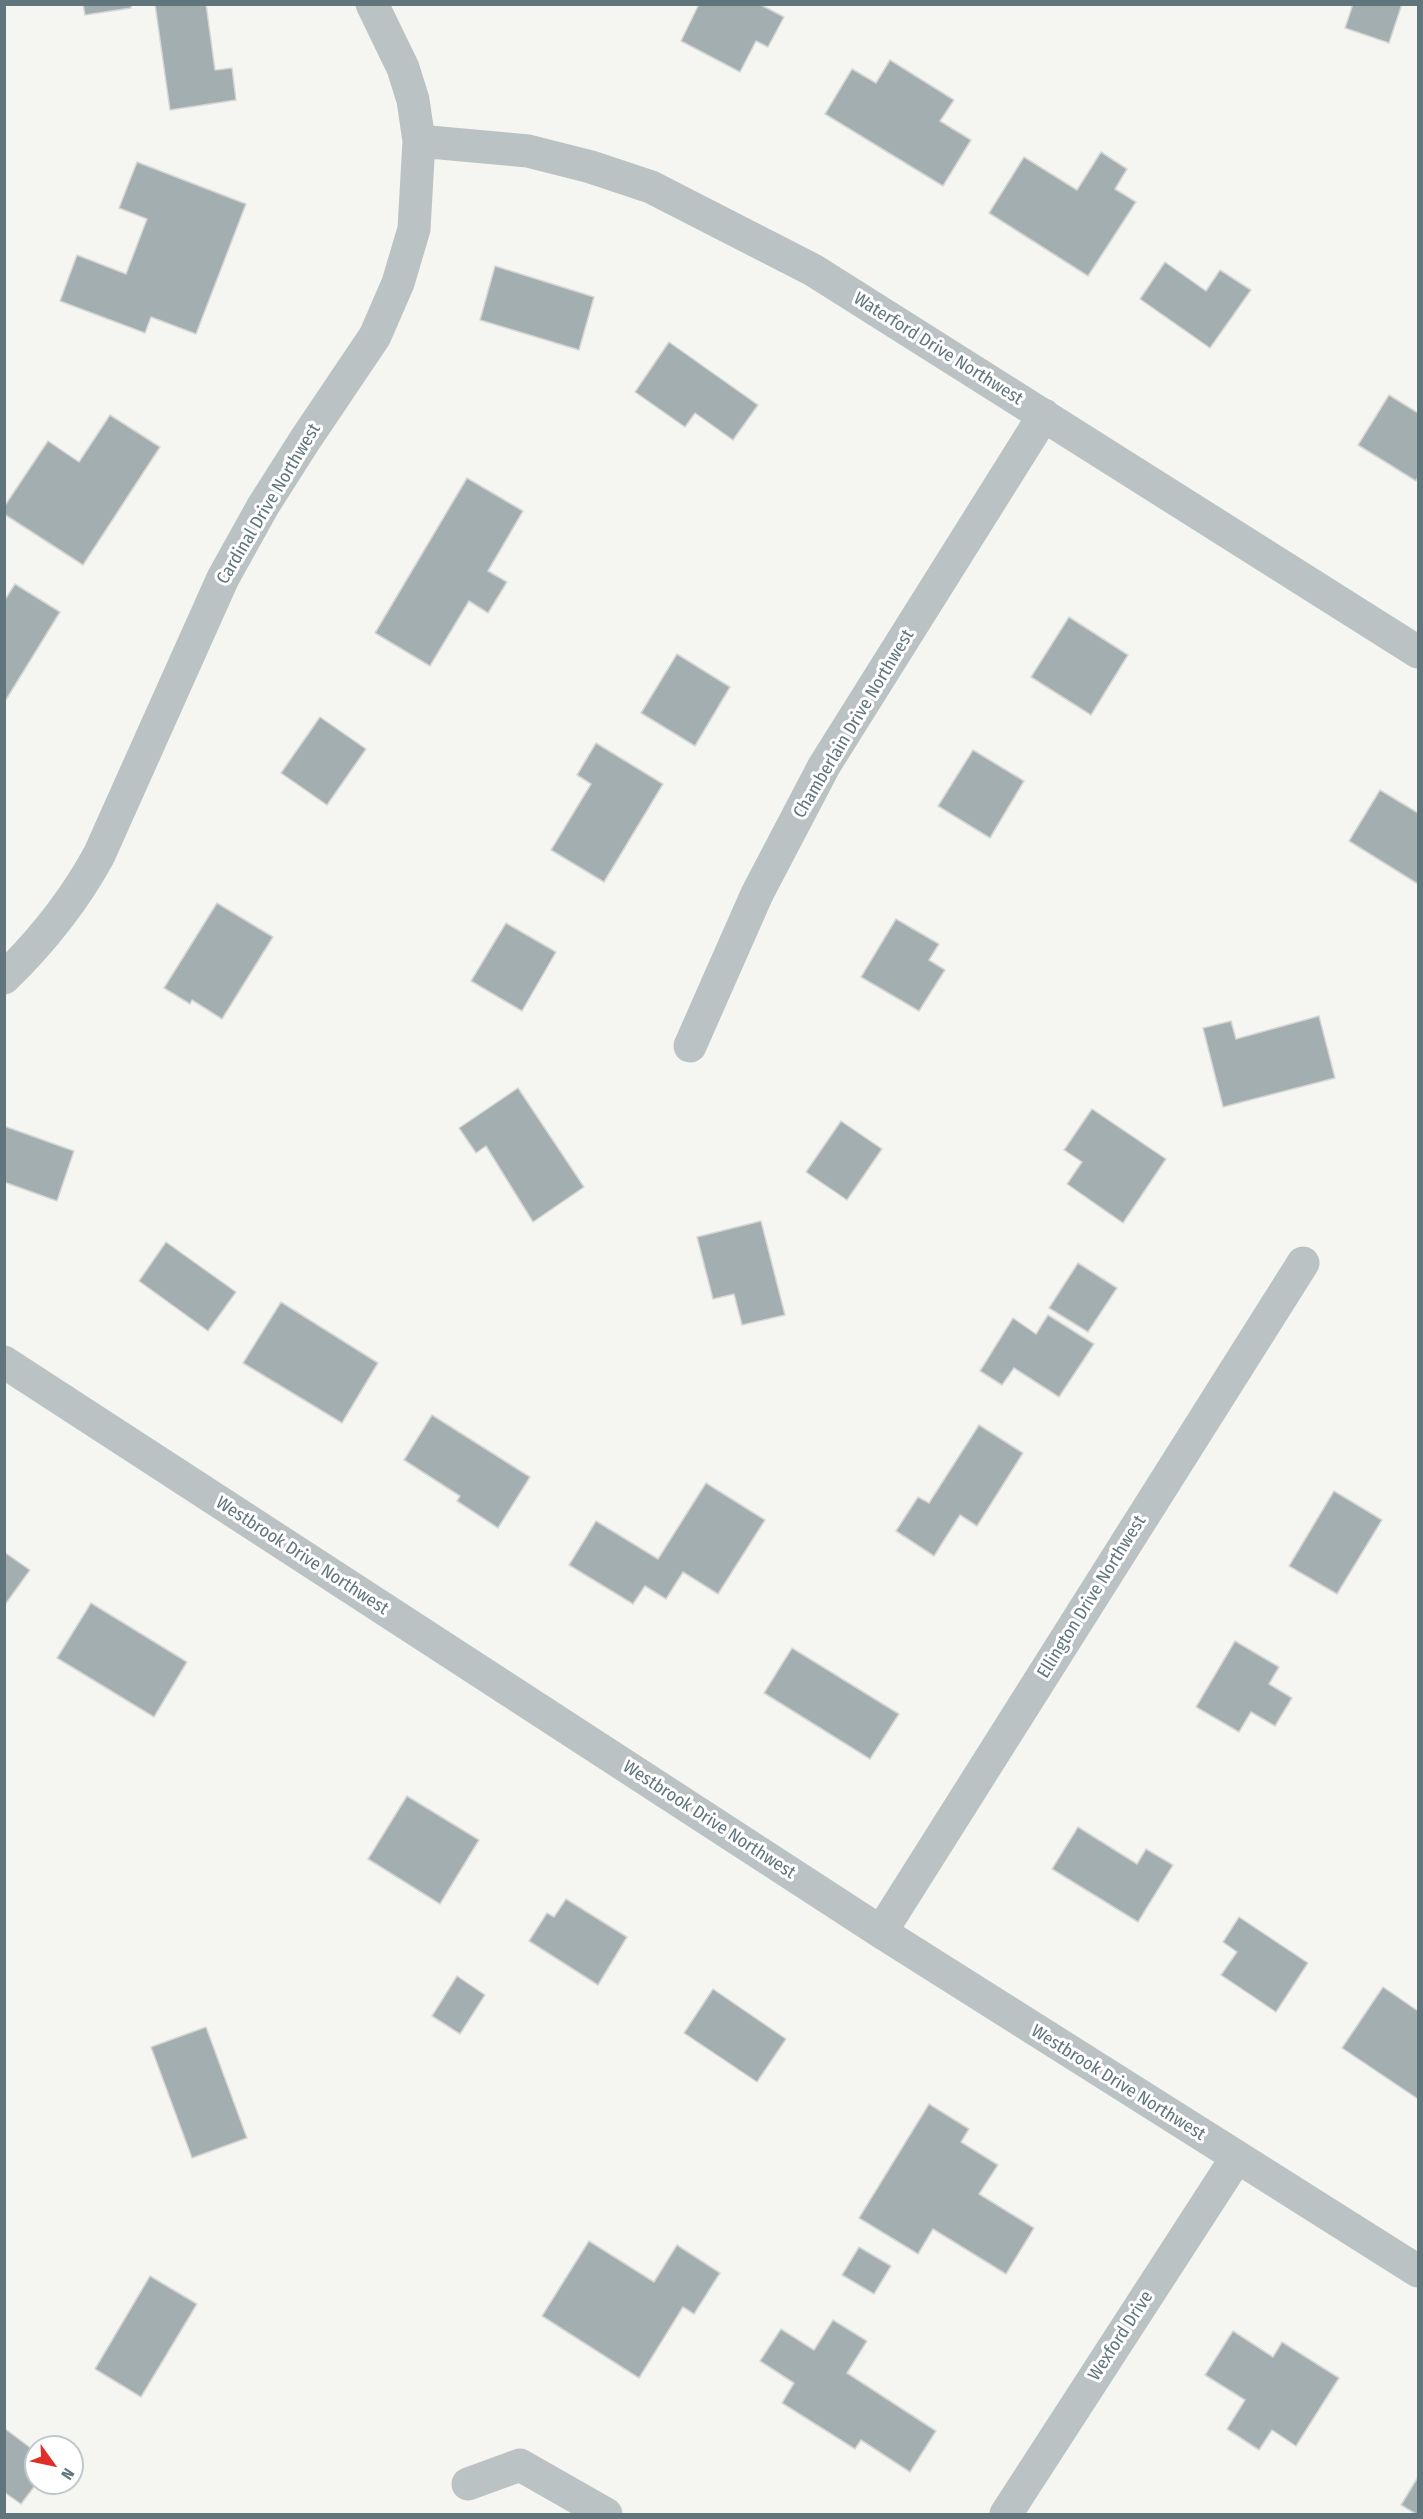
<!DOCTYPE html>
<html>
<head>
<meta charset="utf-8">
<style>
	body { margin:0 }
	#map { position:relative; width:1423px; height:2519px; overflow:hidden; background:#f5f5f1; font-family:"Fira Sans Condensed",sans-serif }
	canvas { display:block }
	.frame { position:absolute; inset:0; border:6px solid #61767c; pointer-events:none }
	.north { position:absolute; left:24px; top:2435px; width:60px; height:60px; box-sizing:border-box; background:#fff; border:2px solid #c0c8cb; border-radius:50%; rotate:123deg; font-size:16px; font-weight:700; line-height:24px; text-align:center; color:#61767c }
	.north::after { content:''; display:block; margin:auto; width:21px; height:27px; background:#df2f28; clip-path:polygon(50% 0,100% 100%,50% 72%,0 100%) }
</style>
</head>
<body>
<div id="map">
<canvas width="1423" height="2519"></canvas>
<div class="frame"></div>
<div class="north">N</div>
</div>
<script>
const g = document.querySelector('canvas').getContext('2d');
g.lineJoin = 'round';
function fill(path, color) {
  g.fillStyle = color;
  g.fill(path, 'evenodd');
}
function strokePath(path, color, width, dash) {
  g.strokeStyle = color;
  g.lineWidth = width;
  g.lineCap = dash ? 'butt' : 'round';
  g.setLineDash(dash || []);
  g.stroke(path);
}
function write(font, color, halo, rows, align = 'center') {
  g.font = font + ' "Fira Sans Condensed",sans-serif';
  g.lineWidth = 6;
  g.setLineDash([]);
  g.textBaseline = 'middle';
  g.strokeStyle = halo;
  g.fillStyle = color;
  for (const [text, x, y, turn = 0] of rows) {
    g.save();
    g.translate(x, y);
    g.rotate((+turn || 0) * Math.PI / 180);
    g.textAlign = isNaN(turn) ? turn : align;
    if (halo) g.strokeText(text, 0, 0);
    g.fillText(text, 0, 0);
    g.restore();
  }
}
const building = new Path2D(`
	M83 4H131V8L85 15Z
	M155 4H206L215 70 232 68 236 100 170 110Z
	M699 4H759L784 17 768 47 756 41 740 72 681 41Z
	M1353 4H1402L1389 43 1345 28Z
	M890 60 954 100 940 121 971 140 943 186 825 114 852 69 876 83Z
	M1101 152 1127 169 1115 189 1136 202 1088 276 989 213 1024 157 1077 190Z
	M137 162 246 204 196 334 151 317 145 333 60 301 77 255 126 274 147 219 119 208Z
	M1165 262 1206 291 1220 270 1251 290 1210 348 1140 299Z
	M495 266 594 297 579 350 480 320Z
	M669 342 758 405 733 440 695 413 685 427 635 392Z
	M1389 395 1418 413V477L1416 481 1358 445Z
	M110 415 160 447 83 565 4 514V507L48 441 79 462Z
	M467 478 523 511 488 571 507 582 488 613 469 601 430 666 375 633Z
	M15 584 60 612 4 703V601Z
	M1069 617 1128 655 1091 715 1031 677Z
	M677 654 730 687 695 746 641 713Z
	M320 717 366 749 327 805 281 773Z
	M596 743 663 784 604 882 551 850 591 784 577 775Z
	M973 750 1024 781 990 838 938 806Z
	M1380 790 1418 813V884L1349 841Z
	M217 903 273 937 222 1019 192 1000 190 1004 164 988Z
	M896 919 939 944 929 960 945 970 919 1011 861 977Z
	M506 923 556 952 522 1011 471 981Z
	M1319 1016 1335 1078 1223 1107 1203 1028 1231 1021 1236 1039Z
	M518 1088 584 1187 533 1222 486 1146 476 1153 459 1128Z
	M1092 1109 1166 1159 1123 1223 1067 1184 1082 1162 1064 1150Z
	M841 1121 882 1149 847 1200 806 1172Z
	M4 1126 74 1151 57 1201 4 1182Z
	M761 1221 785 1315 742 1325 734 1294 713 1299 697 1237Z
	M166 1242 236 1292 208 1331 139 1281Z
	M1078 1263 1117 1288 1088 1332 1049 1308Z
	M281 1302 378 1363 342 1423 243 1363Z
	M1048 1315 1094 1344 1059 1397 1014 1368 1002 1385 980 1371 1013 1318 1036 1334Z
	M432 1415 530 1477 498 1528 457 1501 460 1496 404 1460Z
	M979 1425 1023 1453 977 1526 960 1515 934 1556 896 1531 918 1497 929 1503Z
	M706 1483 765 1520 718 1594 683 1572 666 1599 645 1586 633 1604 569 1565 596 1521 658 1559Z
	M1334 1491 1382 1520 1337 1594 1289 1566Z
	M4 1552 30 1570 4 1606Z
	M91 1603 187 1662 154 1717 57 1658Z
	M1235 1641 1279 1667 1269 1684 1292 1698 1275 1726 1251 1712 1239 1732 1196 1707Z
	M792 1648 899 1714 870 1759 764 1693Z
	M407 1796 479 1840 440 1904 368 1859Z
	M1078 1827 1137 1864 1146 1849 1173 1865 1138 1922 1052 1869Z
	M566 1899 627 1937 598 1985 529 1941 547 1913 554 1917Z
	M1239 1917 1308 1963 1276 2012 1221 1975 1237 1952 1223 1942Z
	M457 1976 485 1995 460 2034 432 2016Z
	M1383 1987 1418 2011V2099L1342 2048Z
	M713 1989 786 2039 757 2082 684 2033Z
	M206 2027 247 2138 192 2158 151 2047Z
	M929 2104 969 2129 961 2142 998 2165 979 2194 1034 2228 1006 2274 933 2229 918 2254 859 2218Z
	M589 2241 654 2282 677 2245 720 2273 694 2314 683 2307 639 2378 542 2316Z
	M859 2247 891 2266 874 2294 842 2275Z
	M150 2276 197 2304 141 2397 95 2369Z
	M833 2320 867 2341 847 2373 936 2431 910 2472 861 2440 855 2449 782 2403 794 2383 760 2361 781 2329 814 2350Z
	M1233 2331 1273 2357 1282 2342 1339 2378 1296 2446 1272 2430 1259 2450 1227 2429 1245 2400 1205 2375Z
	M4 2428 36 2452 37 2483 21 2504 4 2492Z
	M1418 2477V2514H1416L1401 2505Z`);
fill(building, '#a3aeb1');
strokePath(building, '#d6d6d4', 1.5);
strokePath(new Path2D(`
	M419 141 528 151 591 167 651 187 813 270 1418 652
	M4 978C42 941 74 901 99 855L223 578 263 506 305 440 375 336 398 283 414 229 419 141 413 100 403 68 372 4
	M690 1046 757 894 824 766 1044 415
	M4 1362 881 1932 1418 2271
	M881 1932 1303 1263
	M468 2484 520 2465 606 2514
	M1006 2514 1237 2157`), '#bbc2c4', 33);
write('18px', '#61767c', '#fff', [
	["Waterford Drive Northwest",938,349,32],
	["Cardinal Drive Northwest",269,504,-59],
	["Chamberlain Drive Northwest",854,724,-59],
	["Westbrook Drive Northwest",302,1556,33],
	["Ellington Drive Northwest",1092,1597,-58],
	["Westbrook Drive Northwest",709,1820,33],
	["Westbrook Drive Northwest",1118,2083,32],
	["Wexford Drive",1121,2336,-57]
]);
</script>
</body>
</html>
